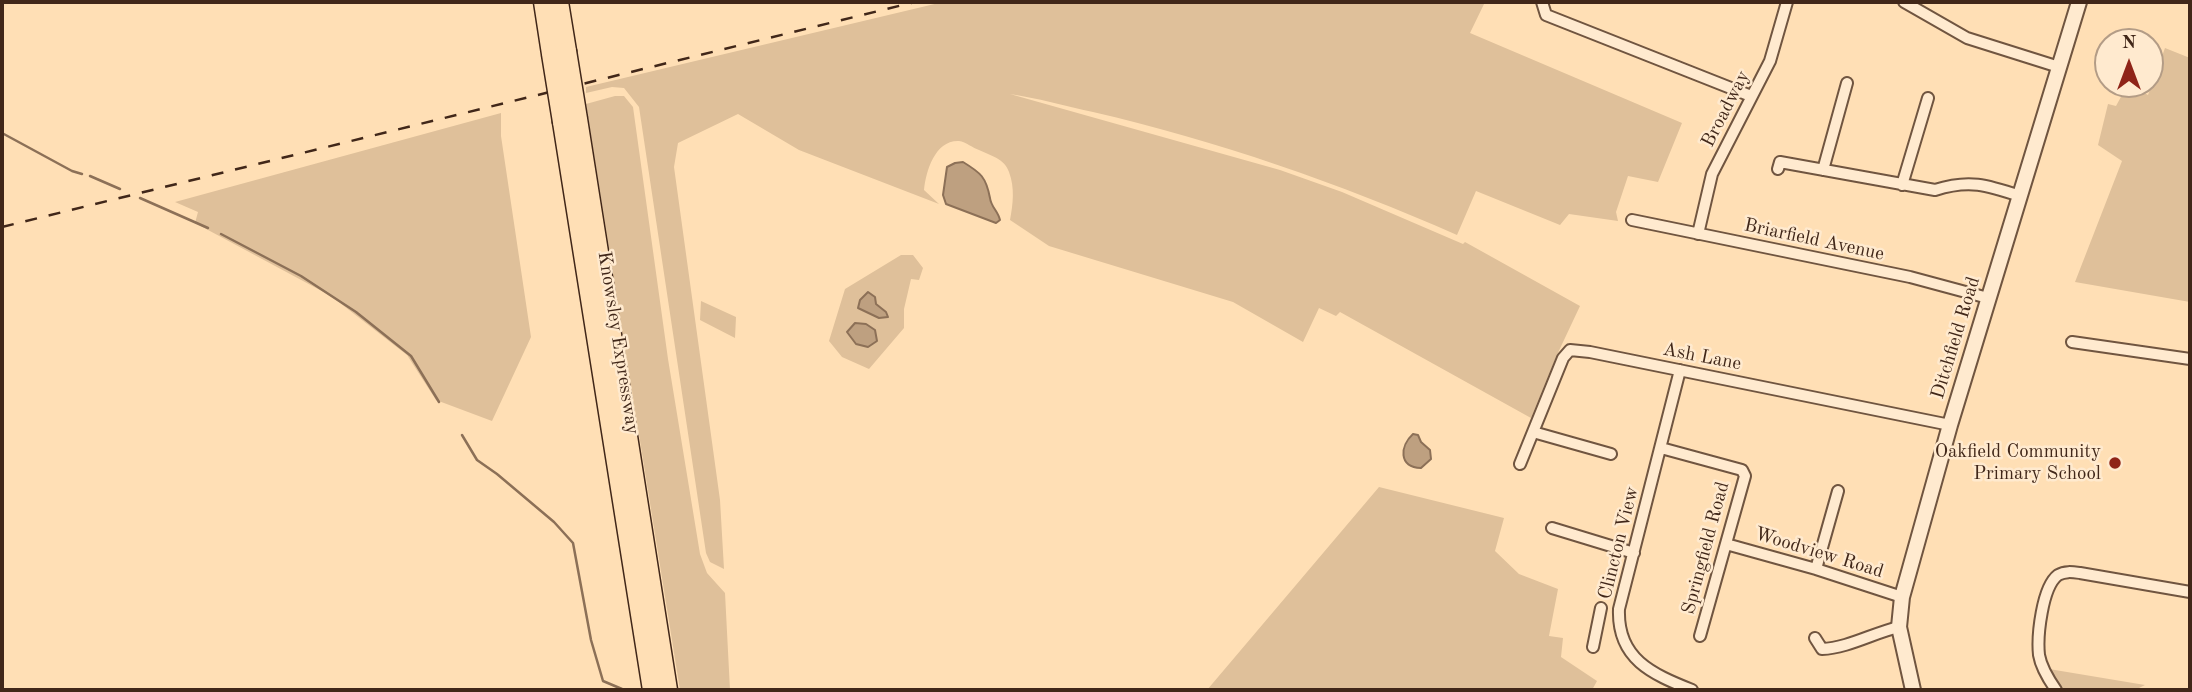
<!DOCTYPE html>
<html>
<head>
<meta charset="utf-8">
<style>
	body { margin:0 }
	#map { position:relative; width:2192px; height:692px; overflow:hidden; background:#ffdfb5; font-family:"Old Standard TT",serif }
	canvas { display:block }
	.frame { position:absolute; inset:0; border:4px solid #412719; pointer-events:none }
	.north { position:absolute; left:2094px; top:28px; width:70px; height:70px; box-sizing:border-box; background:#ffeacf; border:2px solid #b39c86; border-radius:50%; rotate:0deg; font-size:19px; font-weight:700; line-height:28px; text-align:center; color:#412719 }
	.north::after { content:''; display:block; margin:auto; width:24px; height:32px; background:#8f2418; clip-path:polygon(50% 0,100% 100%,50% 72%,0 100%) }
</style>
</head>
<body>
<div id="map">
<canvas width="2192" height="692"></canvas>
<div class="frame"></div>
<div class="north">N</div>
</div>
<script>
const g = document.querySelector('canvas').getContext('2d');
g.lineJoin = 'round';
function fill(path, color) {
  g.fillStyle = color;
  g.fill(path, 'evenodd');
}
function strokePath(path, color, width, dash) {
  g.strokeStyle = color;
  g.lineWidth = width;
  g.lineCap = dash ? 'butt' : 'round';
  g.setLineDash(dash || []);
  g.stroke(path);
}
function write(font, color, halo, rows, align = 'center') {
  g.font = font + ' "Old Standard TT",serif';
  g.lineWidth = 5;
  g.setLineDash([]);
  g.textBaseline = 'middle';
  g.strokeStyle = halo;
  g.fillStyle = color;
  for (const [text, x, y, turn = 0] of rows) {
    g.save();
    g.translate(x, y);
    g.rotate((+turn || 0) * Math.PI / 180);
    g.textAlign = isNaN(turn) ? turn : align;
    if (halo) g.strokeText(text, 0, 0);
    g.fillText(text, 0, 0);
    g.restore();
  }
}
fill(new Path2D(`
	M943 2H1485L1470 33 1682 123 1658 182 1628 176 1616 212 1618 221 1569 214 1560 225 1476 191 1457 235C1339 183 1218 141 1093 112 1065 106 1037 98 1010 94L1280 170 1342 192 1463 244 1465 242 1580 306 1556 357 1531 418 1340 312 1336 316 1319 308 1303 342 1233 302 1049 246 1010 220C1013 204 1015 188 1009 172 1004 158 991 156 979 150 973 148 966 142 959 141 935 140 926 171 924 190L939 204 799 150 738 114 678 143 674 167 720 500 724 569 710 562 706 553 639 107 624 88 612 87 586 93V87Z
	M2165 48 2190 58V302L2075 282 2122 161 2098 145 2108 104 2116 106 2128 84 2148 95Z
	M615 96H624L633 107 668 359 700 554 707 573 725 593 730 690 710 688 709 690H680L586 104Z
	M501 113V136L531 337 492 421 436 400 407 355 331 296 195 223 198 212 175 202Z
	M901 255H913L923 268 919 280 911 279 904 309V328L869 369 842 357 829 341 845 289Z
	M701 301 736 317 735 338 700 320Z
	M1379 487 1504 518 1495 551 1519 574 1558 589 1549 636 1563 638 1561 657 1597 681 1592 690H1207Z
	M2043 668 2145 685 2135 690H2044L2052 685Z`), '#dfc09a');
const water = new Path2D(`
	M963 162C981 173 986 177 990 198 991 207 998 211 1000 220L996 223 946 204 943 195 947 167 955 163Z
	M868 292 875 297 876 304 886 312 888 317 879 318 858 308 860 300Z
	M855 323 866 324 875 330 877 341 868 347 856 344 847 332Z
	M1413 434 1418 435 1421 442 1430 450 1431 459 1421 468C1398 467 1400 446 1413 434Z`);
fill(water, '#bea080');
strokePath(water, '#8c7057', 2);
strokePath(new Path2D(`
	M2 133 72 171 82 174
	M90 176 120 189
	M140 198 208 228
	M221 234 301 276 356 312 411 356 439 402
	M462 435 477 460 497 474 554 522 573 543 591 640 603 681 622 689`), '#8c7057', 2.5);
const minor = new Path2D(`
	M1542 2 1546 15 1751 96
	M1904 2 1967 38 2059 67
	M1778 169 1780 162 1935 190C1969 179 1987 185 2020 196
	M1823 170 1847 83
	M1902 185 1928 98
	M1632 220 1910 277 1988 298
	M1698 234 1712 174 1770 61 1787 2
	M2072 342 2190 359
	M1680 370 1619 609C1617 659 1652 674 1692 690
	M1533 432 1611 454
	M1661 448 1742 470 1745 476 1700 636
	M1520 464 1563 358 1570 350 1590 352 1950 425
	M1552 528 1634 553
	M1726 544 1816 569 1902 597
	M1816 569 1838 491
	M1815 638 1822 649C1848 648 1873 633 1899 627
	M1593 647 1601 608
	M2056 690C2049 680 2041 667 2039 655 2037 636 2042 587 2058 575 2065 571 2072 572 2080 573L2190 592`);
const tertiary = new Path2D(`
	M1913 690 1899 627 1902 597 1950 425 2079 2`);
const trunk = new Path2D(`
	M543 2 551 54
	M559 2 567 51
	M578 119 668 690
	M562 122 652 690`);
strokePath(minor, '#705540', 14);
strokePath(tertiary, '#705540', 18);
strokePath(trunk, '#412719', 21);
strokePath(minor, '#ffeacf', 10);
strokePath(tertiary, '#ffeacf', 14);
strokePath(trunk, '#ffdfb5', 18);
strokePath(new Path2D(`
	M2 227 915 2`), '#412719', 2.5, [12, 12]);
const trunkBridge = new Path2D(`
	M567 51 578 119
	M551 54 562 122`);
strokePath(trunkBridge, '#412719', 21, []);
strokePath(trunkBridge, '#ffdfb5', 18);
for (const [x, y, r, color] of [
	[2115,463,7,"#8f2418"]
]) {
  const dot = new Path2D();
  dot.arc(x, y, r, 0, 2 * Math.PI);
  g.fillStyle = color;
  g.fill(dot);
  strokePath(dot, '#ffeacf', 2.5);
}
write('19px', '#412719', '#ffeacf', [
	["Broadway",1726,109,-63],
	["Briarfield Avenue",1814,240,12],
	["Ditchfield Road",1956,338,-73],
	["Knowsley Expressway",618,343,81],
	["Ash Lane",1702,357,11],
	["Clincton View",1619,543,-76],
	["Springfield Road",1706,548,-75],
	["Woodview Road",1819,553,17]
]);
write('19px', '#412719', '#ffeacf', [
	["Oakfield Community",2101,452],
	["Primary School",2101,474]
], 'right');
</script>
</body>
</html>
